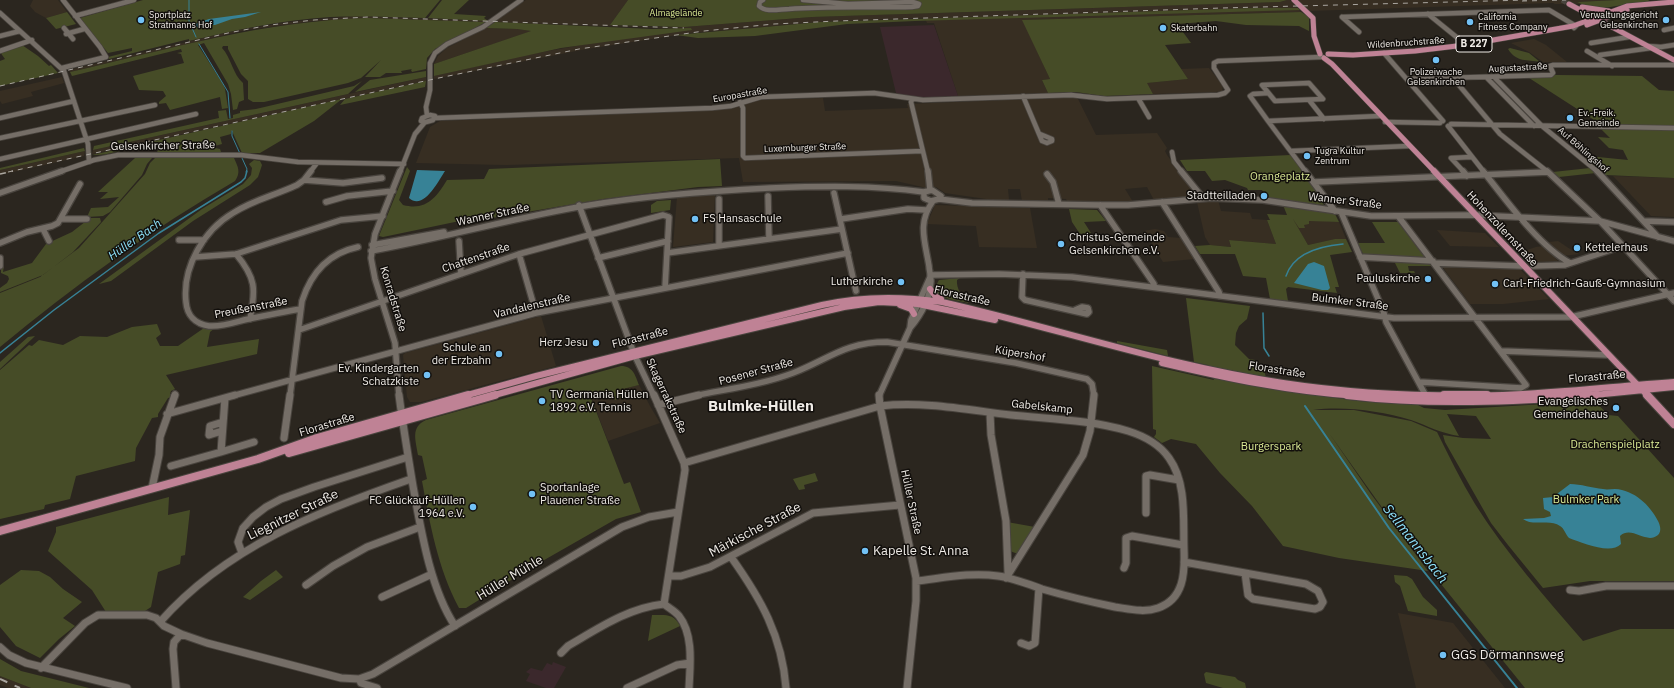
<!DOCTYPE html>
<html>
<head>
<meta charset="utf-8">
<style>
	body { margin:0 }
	canvas { display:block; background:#2b261f }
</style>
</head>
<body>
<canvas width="1674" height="688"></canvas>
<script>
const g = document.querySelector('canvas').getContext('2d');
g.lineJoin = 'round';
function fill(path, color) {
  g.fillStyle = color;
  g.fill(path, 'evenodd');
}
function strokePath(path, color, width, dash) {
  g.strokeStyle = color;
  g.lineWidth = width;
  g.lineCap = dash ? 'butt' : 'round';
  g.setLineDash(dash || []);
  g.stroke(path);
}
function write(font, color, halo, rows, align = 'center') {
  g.font = font + ' "IBM Plex Sans",sans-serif';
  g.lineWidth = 3;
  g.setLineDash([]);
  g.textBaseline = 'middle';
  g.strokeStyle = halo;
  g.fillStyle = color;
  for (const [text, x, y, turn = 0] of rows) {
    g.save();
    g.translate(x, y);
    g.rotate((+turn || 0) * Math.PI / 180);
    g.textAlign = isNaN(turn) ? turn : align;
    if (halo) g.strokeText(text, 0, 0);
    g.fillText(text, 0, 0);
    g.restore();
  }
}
fill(new Path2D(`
	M33 0H58L67 12 46 18 35 12 30 6Z
	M526 0H628L610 25 656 27H684L812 17 1280 2 1287 0H1290L1301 12 1023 20 1050 79 1042 80 1048 93 958 96 934 23H927L925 18 820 22 690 33 581 50 434 79V76L526 55 598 42 692 29 367 18 315 21 246 30 70 72 69 70 229 32 288 22 354 16 496 21Z
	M1297 0H1616L1578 2 1581 4H1555L1553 3 1308 11Z
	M486 28 517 29 532 31 434 64 438 56 447 48Z
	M1534 39 1546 45 1567 62H1543L1529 52 1511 43Z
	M1209 68 1223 86 1222 91 1216 92 1153 94 1146 83 1188 79 1181 69Z
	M62 77 64 83 31 92 33 96 2 104 0 101V91Z
	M426 77V81L92 154 93 150Z
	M1077 97 1096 135 1157 133 1167 148 1165 151 1167 155 1197 196 1154 200 1147 187 1125 189 1133 202 1067 201 1066 199 1048 198V201H1022L1020 189H1008L1009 200H993L945 193 936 187 927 188 896 181 743 182 739 158 506 165 416 163 430 127 440 121 713 110 740 106 756 100 823 98 825 111 908 108 907 104Z
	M85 151 84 156 0 175V170Z
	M1613 176 1674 178V217L1651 216Z
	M715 195 713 242 673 247 677 197Z
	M1218 200 1221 211 1250 213 1252 219 1267 220 1276 244 1229 240 1231 247 1210 245 1205 237 1197 202Z
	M935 205 1030 208 1037 248 979 247 976 226 927 224Z
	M1292 219 1339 222 1346 239H1336L1308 245Z
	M1155 229 1164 231 1168 237 1181 238 1194 259 1163 262 1144 231Z
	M1437 230 1485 233 1499 247 1450 246Z
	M1558 241 1570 249 1579 254 1563 256 1549 242Z
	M1543 246 1558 261 1533 262 1524 251 1536 247Z
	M1446 266 1520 269 1549 299 1503 304H1470L1444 269 1443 267Z
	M541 316 556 366 421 402H410L407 397 403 355 405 353Z
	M639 385 650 406 660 423 608 441 591 397Z
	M1398 613 1453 623 1505 688H1416Z
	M0 676 31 688H8L0 685Z`), '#372e22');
fill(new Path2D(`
	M934 25 958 96 924 98 907 97 896 93 880 27Z
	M553 662 566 667 554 688H546L526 681 530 674 526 672 531 668 542 671 547 663 552 665Z`), '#3b282c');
fill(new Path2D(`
	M143 0H440L425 18C393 17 362 16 330 17 282 20 236 30 189 41V39L109 59 108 57 132 51V48L108 53 80 18Z
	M442 0H469L454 14 486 16 484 18 488 21 428 18Z
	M628 0H1287L1280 2 812 17 684 27 610 25Z
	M1616 0H1648L1651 2C1642 3 1632 3 1623 5 1604 8 1595 11 1577 2Z
	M1255 8H1298L1300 10 915 21 847 24 755 36 698 38 676 35 820 22Z
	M67 12 76 24 56 29 46 18Z
	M1301 12 1309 17V31L1299 26 1246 25 1216 21 1177 24 1191 43 1165 45 1188 79 1147 83 1153 94 1104 96 1076 92 1048 93 1042 80 1050 79 1022 20Z
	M367 18 486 22 435 49 427 58 426 69 412 72 411 70 412 69 401 71 402 73H386L380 77H365L381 60 361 78 348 83 264 102H253L248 99V81L241 74 228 49V46H223L222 48C231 57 233 75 243 83L244 100 239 102 237 109 233 110 231 94 228 84 204 43 198 45 223 84 225 89 228 108 222 109 220 97 170 110 166 103 159 104V102L166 96 163 91 139 90 133 76 184 63 181 54 177 53 182 52 181 49 72 76 70 72C170 49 263 21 367 18Z
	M495 22 652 29 691 28 692 30 561 48 434 76V64L531 31 517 29 486 28Z
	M22 45 38 56 49 66 51 65 58 73 0 86V61L5 59 0 52Z
	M1510 48 1529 53 1540 62C1527 59 1517 63 1508 49Z
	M426 71V77L355 92 370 80Z
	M1557 75 1642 76 1659 90 1674 91V126L1602 125 1526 76Z
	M362 81 348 94 93 150 94 146 210 120 219 118 218 111 226 110 228 119 233 118V115L240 113V111L256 109 354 86Z
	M426 81 425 87 340 105 345 99Z
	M342 99 314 121 260 153H242L232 131H231V134L220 137 222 144 211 147 220 149 221 152 156 153 163 145C153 146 145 146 135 147 121 150 107 156 92 155Z
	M1600 128 1674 129V178L1605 175 1599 169 1584 158 1598 157 1628 160 1623 150 1609 148 1598 137 1610 138Z
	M84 148 85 151 0 170V168Z
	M1291 155 1325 200 1321 201 1324 205 1267 198 1262 190H1248L1247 188 1225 180 1212 181 1205 171H1187L1180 160Z
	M135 158H152L147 164 142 175 110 212 103 216 87 217 91 208 108 207 119 197 100 199 108 192H98Z
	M155 158H234C238 167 241 172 235 181 152 229 74 286 0 347V293L40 277 79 248 145 174 150 163Z
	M720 159 722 186 698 187 603 199 480 220 474 218 383 237 379 236 407 167 410 171 399 200 403 205C426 211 436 198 447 180L484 179 489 169Z
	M254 160 260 161 262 165 258 177 250 185 193 221 111 281 99 284 202 209 243 184 251 175 252 168 249 164Z
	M1590 168 1596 173 1559 177 1553 172Z
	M671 200 670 210 651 213V205L657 201Z
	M1283 205 1335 214 1339 222 1309 221V224L1304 225 1305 228H1299L1293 219 1308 245 1335 239H1346L1352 252 1330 255 1339 287H1335L1337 293 1288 287 1286 289 1288 301 1270 299 1266 278 1243 276 1235 254H1200L1195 246 1210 245 1231 247 1229 240 1276 244 1267 220H1270L1267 214 1287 215Z
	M1069 209 1097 210 1106 221 1084 222 1091 233 1080 234 1072 222Z
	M90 218H100L101 222 73 252 43 275 0 292V288L7 283 9 279 8 276 1 273V267L4 266 3 272 32 263 46 244 72 232Z
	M1372 222H1398L1426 259 1363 254 1358 243H1385Z
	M1394 261 1427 263 1432 266H1408L1409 271H1414L1415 273H1400Z
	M960 278 957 280C956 288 962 298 969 303 957 300 927 299 939 280Z
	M1186 298 1250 306 1247 319 1239 326 1236 333 1235 345 1249 359 1255 360 1256 370 1264 371 1270 389 1358 401 1418 405 1424 408 1445 410 1595 401 1608 415 1618 416 1674 478V581H1590L1543 588 1508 545 1491 523 1445 442 1443 435 1463 438 1491 439 1476 416 1447 414 1459 436C1440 433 1428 426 1411 420 1381 411 1344 406 1313 410H1354L1411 421 1437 432C1449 456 1461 481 1475 504 1506 553 1545 597 1583 641L1621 629H1674V688H1525L1403 537 1329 433 1371 494 1428 571 1339 558 1283 546 1252 506 1220 473 1196 444 1171 439 1162 443 1154 437 1156 434V430L1153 429 1152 366 1214 380 1208 365 1194 362Z
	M157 324 161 334 156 338 160 346H178L204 328H215L210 332 207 347 259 339 257 354 166 375 175 389 171 391 170 394 172 397 168 398 158 414V417L152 418 136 448 135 461 76 476 70 499 45 505 44 509 0 519V370L29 345 32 346 39 340 63 345 80 336 107 337 132 327Z
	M35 336 33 338 0 369V362L28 337Z
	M1117 341 1167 350 1168 356 1117 343Z
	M621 366C633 366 635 375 639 385L615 391 617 394 620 395 621 398 615 400 614 397 603 398 600 396 601 395 591 398 624 484 630 482 641 512 616 519 532 567 466 608H459C438 569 430 524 422 481L427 479 422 456 418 455C416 441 410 427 426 420Z
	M815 473 818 481 804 485 805 489 799 490 793 479Z
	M169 497 168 515 190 510 185 555 181 556 180 564 158 572 151 607 145 611 106 612 92 590 48 551 56 532V527Z
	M1007 522 1035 527 1018 554 1010 551Z
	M21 570 39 571 50 577 63 589 82 602 63 618 75 626 59 639 40 658 16 646 0 627V585Z
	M276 570 283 577 250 600 243 597 261 581Z
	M1394 575 1407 576 1412 579 1423 597 1437 610V616L1408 611 1400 586 1395 582Z
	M652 615C665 615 674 613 680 626L648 641Z
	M0 659 21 671 89 688H31L0 676Z
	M1206 672 1235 677 1238 680 1245 683 1246 688H1223L1206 683 1204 674Z`), '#464c27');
fill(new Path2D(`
	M261 12 245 17 232 19 215 25H207L199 28 195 26V24L209 19Z
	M417 170 445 171C439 180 424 211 409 198Z
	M1314 262 1324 266 1330 288 1328 290H1322L1294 283 1308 264Z
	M1570 484C1581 484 1592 488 1603 489 1607 490 1611 489 1615 489 1634 490 1650 505 1658 521 1660 525 1662 531 1658 535 1646 545 1632 525 1620 536L1621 544C1611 555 1582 543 1569 538 1566 535 1564 528 1560 526 1550 518 1533 527 1523 519L1544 518 1551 516 1550 512 1544 509 1543 498 1553 497Z`), '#378296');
strokePath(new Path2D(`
	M189 0V21L196 37
	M199 44 228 92 230 118
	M232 131V136L247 169 246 172`), '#378296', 1);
strokePath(new Path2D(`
	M1286 276C1294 252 1321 246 1343 244
	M1263 313 1264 348 1269 356
	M0 353 54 310 159 233 241 182 245 178 247 171`), '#378296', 1.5);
strokePath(new Path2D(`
	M1305 406 1389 528 1517 688`), '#378296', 2);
strokePath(new Path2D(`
	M1562 0 1569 4`), '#48443d', 5, [5, 2.5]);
const minorFar2 = new Path2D(`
	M763 0 760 2 759 6C766 13 780 9 789 9 829 6 871 8 912 7L918 6 919 4 913 2 848 4 803 0
	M0 13 64 71 88 144 89 162
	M1428 14 1470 48
	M75 16 134 0
	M1342 17 1549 10 1576 26 1574 28
	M1342 17 1359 32
	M64 28 73 39
	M1664 30 1674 28
	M66 34 84 29
	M0 36 20 31
	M1591 43 1629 37
	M1647 46 1661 47 1674 45
	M0 51 32 40
	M1587 51 1612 66
	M1384 53 1443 121
	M1600 55 1651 48
	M62 68 106 57 100 47 63 0
	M1494 77 1542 126 1598 172
	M1453 78 1500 134 1548 172
	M1487 78 1534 126
	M1407 79 1551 75 1553 73 1550 66 1553 65H1674
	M1309 83 1323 99 1275 101 1262 85Z
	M1268 93 1253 94 1250 96 1268 121 1380 116
	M1023 96 1042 141 1047 143 1052 141V139L1040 134
	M1138 98 1149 117
	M912 100 911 102 928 172
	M1309 100 1324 119
	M740 102 743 108V156L745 158 922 151
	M427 115 426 107 430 90V63L435 53 447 44 483 27 521 0
	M430 115 435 116 433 120 426 122 421 121 422 118Z
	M0 118 74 101
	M435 118 712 108 731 106 761 97 874 93 923 100 1071 95 1107 99 1218 95 1225 93 1228 90 1214 68V63L1218 61 1322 57
	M1268 121 1306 172
	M1385 122 1440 123
	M1451 124 1674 128
	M1448 126 1484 172
	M0 138 155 105
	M1291 151 1409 146
	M1172 152 1174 162 1182 172
	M0 159 196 114
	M59 172 94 160 118 155H241L298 162 404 164
	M310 172 317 163
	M400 172 415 134 425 122
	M1464 172 1451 158 1471 157
	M1542 172H1548`);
const minorFar1 = new Path2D(`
	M928 171 930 190
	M1181 171 1203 198
	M1305 171 1335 211
	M1463 171 1467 176
	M1483 171C1506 200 1538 245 1570 263
	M1547 171 1600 221 1674 301
	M1597 171 1658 237
	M1047 174 1053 182 1059 204
	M304 180 343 183 382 178
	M1315 182 1548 172
	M932 190 941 196 939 199 931 201 924 198V192Z
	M0 193 62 171
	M834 193 856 291
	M768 196 769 239
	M719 199V245
	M939 199 972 203 1100 205H1128L1211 198 1263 200 1371 216 1474 215 1600 221 1674 241
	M326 202 347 196 393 191
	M1162 202 1219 292 1220 296
	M579 205 635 356 654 396
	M1100 205 1154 284V287
	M1341 212 1384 313 1386 322 1426 396
	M1398 216 1526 385 1521 388 1419 382
	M61 219H87
	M841 219 908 209 926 210
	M1644 221 1674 222
	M43 229 49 241
	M179 240H204
	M459 241 461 274
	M0 243 27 232 52 226 58 223 80 184
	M372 245 444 232
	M371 251C444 238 516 217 590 205 650 195 710 191 770 188 822 186 873 185 924 192
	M667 253 842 229
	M236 254C256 278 256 289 250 319
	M519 254 536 313
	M195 257 236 254 341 220 383 216
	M1360 257 1433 261
	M0 258V266
	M598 258 668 241
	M1434 263 1522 266
	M1533 266 1565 265 1623 246
	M1023 274 1022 297 1025 300 1087 314 1089 312 1088 308 1082 307 1075 310
	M930 275 999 274 1072 277 1394 318 1571 317 1674 293
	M301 309C282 312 263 316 244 320 233 323 221 327 209 326 195 324 187 315 186 302 182 267 204 230 233 213 253 200 276 195 297 185L304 180 311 171
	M910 328C921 315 930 298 931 281 931 276 929 270 929 266 925 241 917 223 933 201
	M299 330 519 254 663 215 669 217 665 288
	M1501 351 1608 355
	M174 396 175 394
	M232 396 536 313 848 253
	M290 396 302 301C311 273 329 253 358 247
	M399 396 395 343 375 279 371 258 375 234 400 171
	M694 396C727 389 761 385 793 373 829 359 845 342 887 342L1016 363 1087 379 1092 384 1094 396
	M879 396 910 328 911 320 930 277`);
const minor = new Path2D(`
	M399 395C403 426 408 456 413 486 421 530 430 588 455 626
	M654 395 684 463 685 470 664 604
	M879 395 880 406 916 578V601L907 688
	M1425 395 1427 399
	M658 405 699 395
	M990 413 991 435 1006 521 1008 572
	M167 414 235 395
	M222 431 209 435 210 426 223 422
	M284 438 290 395
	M221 452 254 442
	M684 463 880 406C924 401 968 410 1011 415 1050 419 1091 420 1128 431 1144 436 1160 445 1169 458 1187 483 1183 520 1184 549 1185 573 1184 599 1158 608 1144 613 1129 609 1115 607 1091 602 1066 596 1042 589 1028 584 1013 578 998 576 971 572 943 578 916 581
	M171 466 221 452 225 398
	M152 488 159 455 160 437 175 395
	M1146 513V476L1150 475 1179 480
	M242 553 238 542 243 528 253 517 266 507 281 499 314 487 408 457
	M731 557C761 599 782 636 786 688
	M1184 562 1245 573
	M1124 568 1126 563V538L1132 536 1183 545
	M1245 573 1306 584 1318 591 1323 602 1320 607 1315 609 1253 599 1248 595Z
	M669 576H681L710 567 813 513 900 505
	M1006 578 1083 455 1090 431 1094 395
	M306 585 333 566 367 547 420 527
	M1570 590 1579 591 1606 586H1674
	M382 597 432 574
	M664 604C669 608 675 611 679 616 694 635 690 666 689 688
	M160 622C226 547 319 511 411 479
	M1021 643 1029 646 1035 643 1039 588
	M0 647 9 655 26 663 127 688
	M561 653 568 646C599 628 628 608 664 604
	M41 668 85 623 98 615H147L156 618 164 626 181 634 207 643 341 678 359 679 373 674 622 527 649 517 678 512
	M359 679 361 683 377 688
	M176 688 173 649 174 642 181 634
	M627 688 677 665 690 663`);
const majorFar2 = new Path2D(`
	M1294 0 1313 18 1314 36 1320 54
	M1569 4 1674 60
	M1582 7 1609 11
	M1587 25 1627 10
	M1328 54 1353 55 1415 51 1465 45 1573 26 1627 6 1674 2
	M1324 58 1332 64 1435 172`);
const majorFar1 = new Path2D(`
	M1434 171 1648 396
	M930 289 936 297 941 299
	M900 305 911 309 914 314
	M1162 363C1226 378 1291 392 1357 396
	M464 396 536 376 822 305C862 296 901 296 942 302 1056 328 1168 366 1283 383 1355 394 1430 397 1503 395 1560 393 1617 386 1674 382
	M491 396 635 356 844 307 879 302 918 304 995 320
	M1584 396 1674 387`);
const major = new Path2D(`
	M1347 395C1430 405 1514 401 1597 395
	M1444 395H1487
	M1647 395 1674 424
	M289 453 495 395
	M0 531 258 459 317 438 468 395`);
strokePath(minorFar2, '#49443e', 6);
strokePath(minorFar1, '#49443e', 8);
strokePath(minor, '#49443e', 9);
strokePath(majorFar2, '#49443e', 6);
strokePath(majorFar1, '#49443e', 8);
strokePath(major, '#49443e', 10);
strokePath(minorFar2, '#756e67', 4.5);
strokePath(minorFar1, '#756e67', 5.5);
strokePath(minor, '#756e67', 7);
strokePath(majorFar2, '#bf8295', 5);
strokePath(majorFar1, '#bf8295', 6);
strokePath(major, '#bf8295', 8);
strokePath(new Path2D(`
	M1522 1 1566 0
	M0 86 228 33 270 25 314 20 368 17 684 28
	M8 172 434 79 579 49 704 31 774 24 837 21 1222 8 1527 0`), '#aaa6a0', 1, [5, 5]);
strokePath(new Path2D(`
	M0 174 13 171`), '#aaa6a0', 1.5, [6, 6]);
strokePath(new Path2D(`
	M0 679 20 688`), '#aaa6a0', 2, [8, 8]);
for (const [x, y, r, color] of [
	[141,20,4,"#72c1f5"],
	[1666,20,4,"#72c1f5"],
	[1470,22,4,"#72c1f5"],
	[1163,28,4,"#72c1f5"],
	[1436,60,4,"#72c1f5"],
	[1570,118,4,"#72c1f5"],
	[1307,156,4,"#72c1f5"],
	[1264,196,4,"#72c1f5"],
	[695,219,4,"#72c1f5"],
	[1061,244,4,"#72c1f5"],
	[1577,248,4,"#72c1f5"],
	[1428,279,4,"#72c1f5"],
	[901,282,4,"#72c1f5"],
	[1495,284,4,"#72c1f5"],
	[596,343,4,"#72c1f5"],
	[499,354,4,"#72c1f5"],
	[427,375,4,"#72c1f5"],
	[542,401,4,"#72c1f5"],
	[1616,408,4,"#72c1f5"],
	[532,494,4,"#72c1f5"],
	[473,507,4,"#72c1f5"],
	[865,551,4,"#72c1f5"],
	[1443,655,4,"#72c1f5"]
]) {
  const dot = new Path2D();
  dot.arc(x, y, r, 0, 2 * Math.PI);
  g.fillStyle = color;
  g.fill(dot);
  strokePath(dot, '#120f0c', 1.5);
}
write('9px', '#dae994', '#120f0c', [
	["Almagelände",676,13]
]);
write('9px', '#efebe6', '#120f0c', [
	["Sportplatz",149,15],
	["Stratmanns Hof",149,25],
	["Verwaltungsgericht",1658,15,"right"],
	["Gelsenkirchen",1658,25,"right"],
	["California",1478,17],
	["Fitness Company",1478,27],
	["Skaterbahn",1171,28],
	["Polizeiwache",1436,72,"center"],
	["Gelsenkirchen",1436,82,"center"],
	["Ev.-Freik.",1578,113],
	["Gemeinde",1578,123],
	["Tugra Kultur",1315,151],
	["Zentrum",1315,161]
], 'left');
write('9px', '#efebe6', '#120f0c', [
	["Wildenbruchstraße",1406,43,-4],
	["Augustastraße",1518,68,-3],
	["Europastraße",740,95,-10],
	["Luxemburger Straße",805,148,-2],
	["Auf Böhlingshof",1583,150,41]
]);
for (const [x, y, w] of [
	[1474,44,36]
]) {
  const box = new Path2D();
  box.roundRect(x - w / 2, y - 8, w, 16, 3);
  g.fillStyle = '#120f0c';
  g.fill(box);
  strokePath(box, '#efebe6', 1);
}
write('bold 10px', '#efebe6', null, [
	["B 227",1474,44]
]);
write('11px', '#efebe6', '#120f0c', [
	["Gelsenkircher Straße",163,146,-1],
	["Wanner Straße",1345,201,7],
	["Wanner Straße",493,215,-12],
	["Hohenzollernstraße",1502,229,47],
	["Chattenstraße",476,258,-19],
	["Florastraße",962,296,13],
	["Konradstraße",393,299,73],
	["Bulmker Straße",1350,302,7],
	["Vandalenstraße",532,306,-13],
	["Preußenstraße",251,308,-11],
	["Florastraße",640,338,-14],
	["Küpershof",1020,354,10],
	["Florastraße",1277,370,9],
	["Posener Straße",756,372,-15],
	["Florastraße",1597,377,-5],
	["Skagerrakstraße",666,396,65],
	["Gabelskamp",1042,407,6],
	["Florastraße",327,425,-17],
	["Hüller Straße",911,502,78]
]);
write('11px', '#dae994', '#120f0c', [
	["Orangeplatz",1280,177],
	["Drachenspielplatz",1615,445],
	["Burgerspark",1271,447],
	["Bulmker Park",1586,500]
]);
write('11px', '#efebe6', '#120f0c', [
	["Stadtteilladen",1256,196],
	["FS Hansaschule",703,219,"left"],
	["Christus-Gemeinde",1069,238,"left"],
	["Gelsenkirchen e.V.",1069,251,"left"],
	["Kettelerhaus",1585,248,"left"],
	["Pauluskirche",1420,279],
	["Lutherkirche",893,282],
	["Carl-Friedrich-Gauß-Gymnasium",1503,284,"left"],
	["Herz Jesu",588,343],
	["Schule an",491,348],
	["der Erzbahn",491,361],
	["Ev. Kindergarten",419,369],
	["Schatzkiste",419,382],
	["TV Germania Hüllen",550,395,"left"],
	["1892 e.V. Tennis",550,408,"left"],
	["Evangelisches",1608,402],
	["Gemeindehaus",1608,415],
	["Sportanlage",540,488,"left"],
	["Plauener Straße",540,501,"left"],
	["FC Glückauf-Hüllen",465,501],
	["1964 e.V.",465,514]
], 'right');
write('italic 12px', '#8ee2fa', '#120f0c', [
	["Hüller Bach",135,240,-35]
]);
write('13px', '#efebe6', '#120f0c', [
	["Liegnitzer Straße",293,515,-26],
	["Märkische Straße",755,530,-28],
	["Hüller Mühle",510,578,-31]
]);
write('13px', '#efebe6', '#120f0c', [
	["Kapelle St. Anna",873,551],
	["GGS Dörmannsweg",1451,655]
], 'left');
write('italic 14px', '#8ee2fa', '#120f0c', [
	["Sellmannsbach",1415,544,52]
]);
write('bold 15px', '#efebe6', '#120f0c', [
	["Bulmke-Hüllen",761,407]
]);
</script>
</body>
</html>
